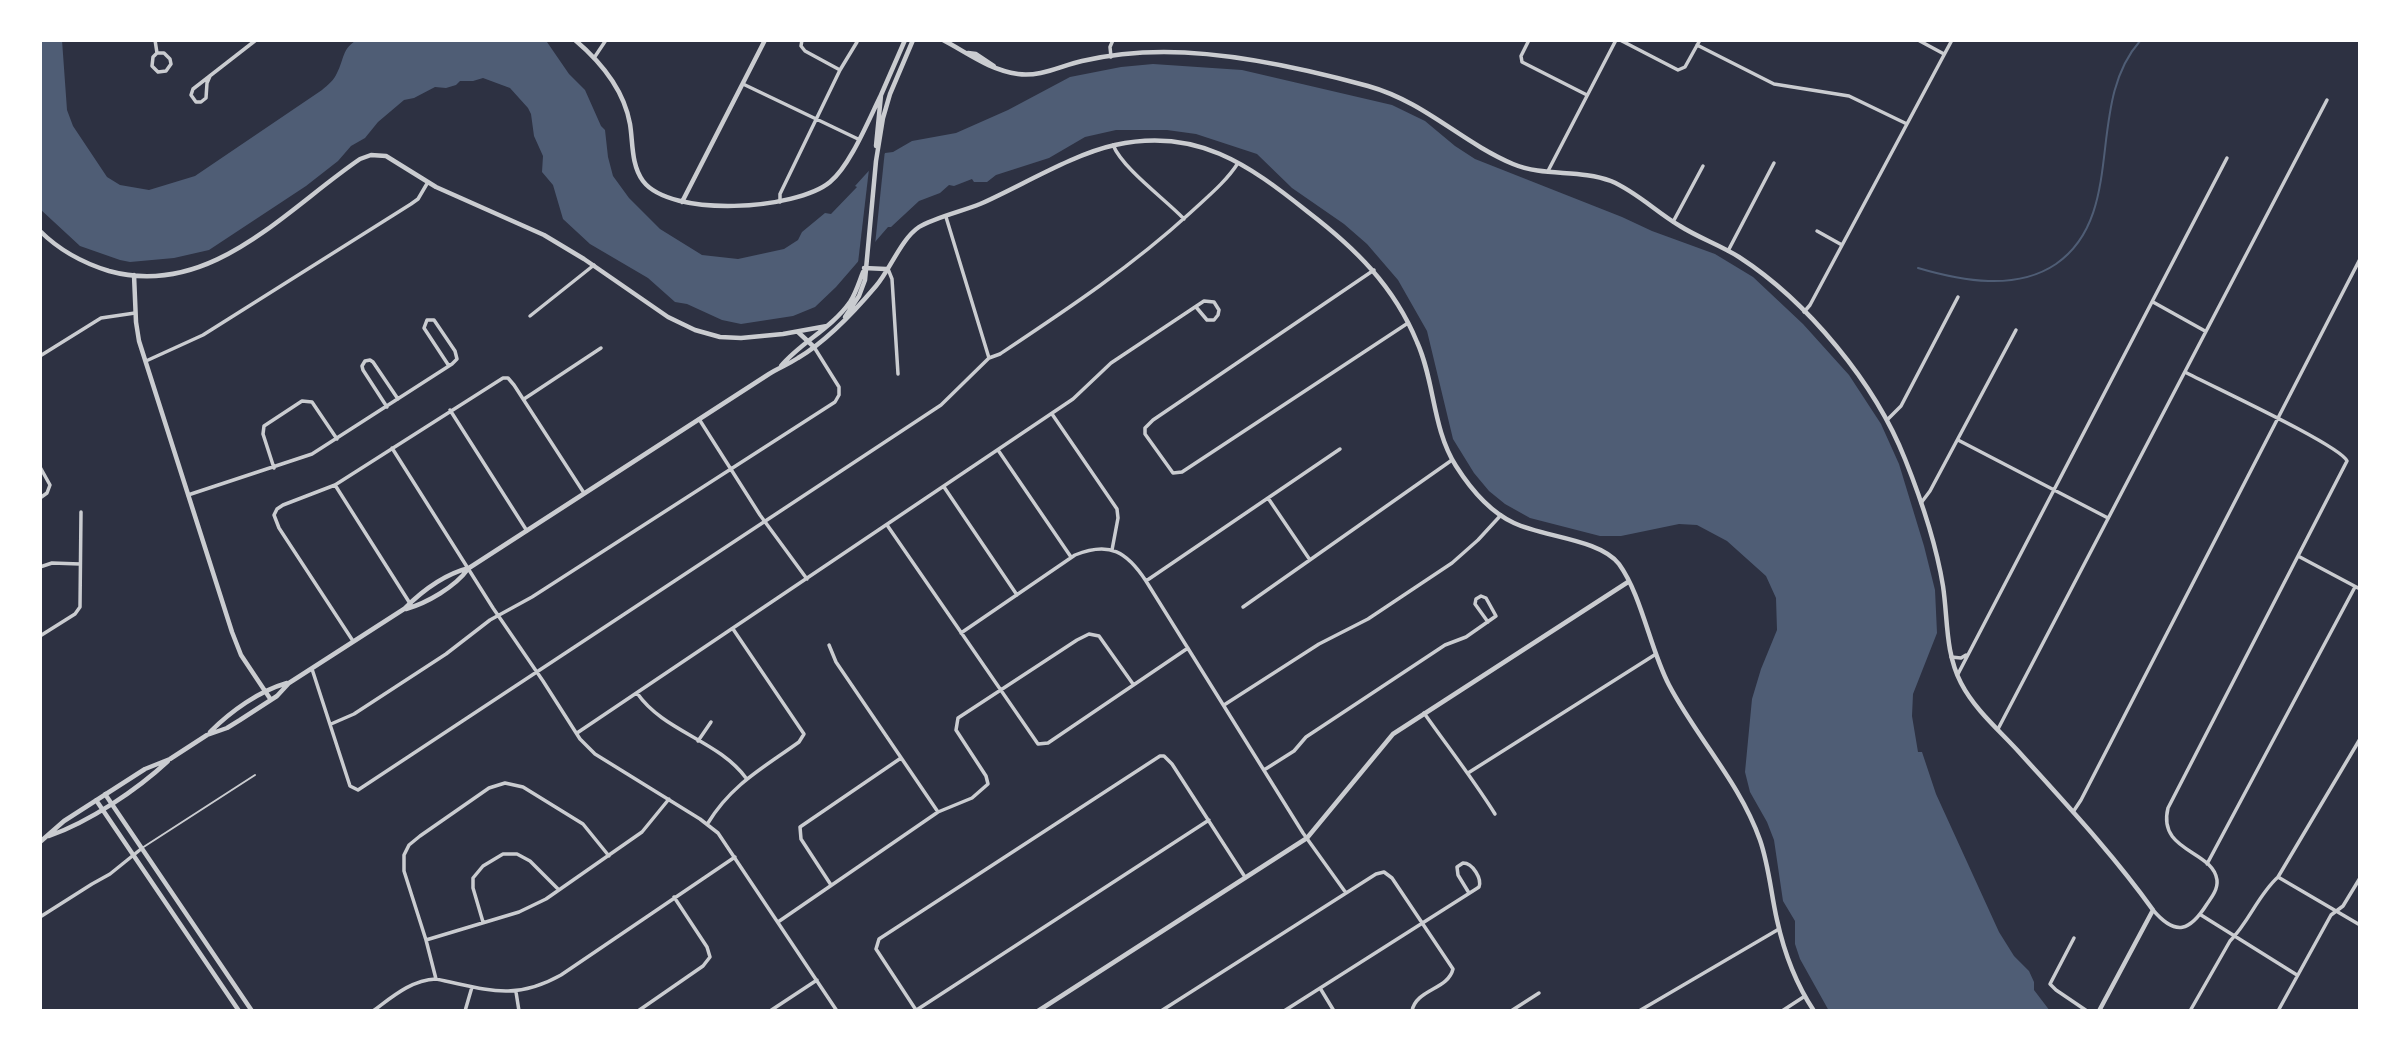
<!DOCTYPE html>
<html>
<head>
<meta charset="utf-8">
<style>
	body { margin:0 }
	#map { position:relative; width:2400px; height:1051px; overflow:hidden; background:#2d3142; font-family:"PT Serif",serif }
	canvas { display:block }
	.frame { position:absolute; inset:0; border:42px solid #fff; pointer-events:none }
</style>
</head>
<body>
<div id="map">
<canvas width="2400" height="1051"></canvas>
<div class="frame"></div>
</div>
<script>
const g = document.querySelector('canvas').getContext('2d');
g.lineJoin = 'round';
function fill(path, color) {
  g.fillStyle = color;
  g.fill(path, 'evenodd');
}
function strokePath(path, color, width, dash) {
  g.strokeStyle = color;
  g.lineWidth = width;
  g.lineCap = dash ? 'butt' : 'round';
  g.setLineDash(dash || []);
  g.stroke(path);
}
fill(new Path2D(`
	M40 40H62L67 110 73 126 107 177 120 185 149 190 195 176 322 90C328 85 334 80 337 73 344 60 342 48 357 40H543L547 42 569 74 585 90 601 126 605 130 608 157 613 176 629 198 660 229 702 255 738 259 784 249 798 240 802 232 825 213 831 214 857 187 855 186 885 153 893 152 912 141 956 133 1008 110 1070 77 1121 67 1153 64 1242 70 1392 105 1425 121 1455 146 1475 159 1622 217 1652 231 1715 254 1753 277 1803 324 1849 375 1881 424 1899 464 1924 546 1935 590 1937 633 1913 694 1912 716 1918 752H1922L1936 794 1999 932 2014 956 2029 971 2034 982V990L2050 1011H1829L1800 959 1795 944V921L1783 901 1774 840 1767 822 1750 792 1745 772 1752 699 1761 669 1777 630 1776 598 1766 576 1727 541 1697 525 1679 524 1621 536H1600L1530 518 1505 504 1489 491 1474 473 1453 439 1427 331 1398 280 1367 244 1344 224 1292 188 1257 154 1196 134 1167 130H1116L1085 137 1049 158 996 175 987 182H974L972 179 954 186 949 185 940 193 919 201 891 227H888L836 287 815 307 793 316 741 324 722 320 687 304 675 302 648 278 590 244 563 219 553 185 542 172 543 156 534 136 531 114 528 108 510 88 483 78 473 81H460L456 85 446 88 435 87 414 98 404 100 378 122 365 138 351 146 338 161 306 186 209 250 174 258 130 262 120 260 80 246 40 209Z`), '#4f5d75');
fill(new Path2D(`
	M885 150 875 245 858 263 869 169Z`), '#2d3142');
strokePath(new Path2D(`
	M1918 268C1962 281 2016 291 2056 264 2128 214 2084 104 2140 41`), '#4f5d75', 2);
strokePath(new Path2D(`
	M142 848 255 775`), '#caccd0', 2);
strokePath(new Path2D(`
	M155 40 157 53 153 57 152 66 158 72 166 71 171 64 170 59 164 53H157
	M802 40 801 46 805 51 840 70
	M1529 40 1521 56 1522 62 1587 95
	M1620 40 1678 70 1685 67 1700 40
	M1918 40 1944 54
	M1697 45 1774 84 1849 96 1907 124
	M1111 57 1110 47 1113 40
	M594 58 606 40
	M210 76 207 83 206 98 201 102H196L191 95 193 89 256 40
	M743 84 858 139
	M1113 145C1123 169 1165 199 1184 219
	M1548 171 1616 40
	M780 202V194L840 70 857 42 856 40
	M946 217 989 358
	M1673 222 1703 166
	M1817 231 1842 245
	M1728 251 1774 163
	M888 269 892 279 898 374
	M1374 270 1153 420 1145 428V434L1173 473 1182 472 1408 323
	M2153 302 2205 331
	M1804 312 1810 305 1952 40
	M530 316 594 265
	M40 356 101 318 135 313
	M146 361 203 335 411 204 418 199 428 182
	M524 399 601 348
	M387 407 363 370 362 366 365 361 370 360 373 362 398 399
	M450 410 527 531
	M1052 414 1117 509 1118 518 1112 550
	M699 419 760 515 807 579
	M1887 420 1901 406 1958 297
	M1958 440 2108 518
	M392 448 493 608 543 681 580 739 595 754 700 819 718 833 837 1011
	M998 450 1071 557
	M40 467 50 485 47 493 40 498
	M274 468 263 434 264 426 302 401 312 402 337 439
	M335 485 411 605
	M944 487 1017 595
	M188 495 312 454 452 364 457 359 455 351 434 320H427L424 328 449 366
	M1268 498 1310 560
	M1921 503 1930 491 2016 330
	M887 525 1038 744 1048 743 1188 648
	M2298 556 2360 589
	M40 567 52 563 80 564
	M1146 581 1340 449
	M1243 607 1452 460
	M961 633 1075 555C1110 541 1127 552 1146 581L1303 833 1346 893
	M40 636 75 614 80 607 81 512
	M353 641 279 528 274 515 277 509 283 505 335 485 503 378H508L514 385 584 493
	M1951 657 1961 658 1966 655
	M312 669 350 786 358 790 941 405 989 358 1000 354C1066 310 1131 267 1190 213 1206 198 1226 182 1238 163
	M1958 674 2227 158
	M637 693C664 732 718 740 746 778
	M1224 705 1319 644 1368 619 1452 563 1478 540 1501 515
	M1424 713C1448 747 1473 779 1495 814
	M331 724 354 714 446 654 490 620 532 597 835 402 839 395V387L814 347
	M1998 729 2327 100
	M577 733 1073 399 1111 363 1204 301 1214 302 1219 310 1218 315 1214 320H1207L1196 307
	M698 741 711 722
	M1264 770 1294 751 1306 737 1445 645 1466 637 1496 616 1486 598 1481 596 1476 599 1475 604 1488 622
	M1468 773 1656 654
	M938 812 972 798 988 784 986 776 956 730 958 718 1077 640 1089 634 1099 636 1133 684
	M2073 812 2081 800 2360 259
	M708 823C732 784 763 768 799 742L804 734 733 629
	M2207 864 2355 587
	M2278 877 2360 925
	M831 885 801 839 800 827 901 758
	M2153 910C2176 937 2190 931 2207 904 2212 897 2218 889 2217 880 2213 850 2157 852 2168 808L2347 461C2340 445 2209 385 2185 372
	M2201 915 2297 975
	M40 917 92 884 110 874 141 849
	M483 922 473 888V878L483 866 503 854H517L530 861 559 890
	M778 922 938 812 836 662 829 645
	M2074 938 2050 984 2056 990 2087 1011
	M426 940 519 912 546 899 642 832 669 799
	M436 979 426 940 404 871V855L409 845 420 836 489 788 505 783 523 787 583 824 609 856
	M1320 988 1334 1011
	M516 992 519 1011
	M916 1010 876 949 879 939 1160 756H1164L1172 764 1245 877
	M373 1011C392 997 411 980 436 979 486 989 513 1002 561 975L735 857
	M465 1011 472 987
	M638 1011 703 966 710 957 707 947 674 897
	M770 1011 817 980
	M915 1011 1209 820
	M1161 1011 1376 874 1384 872 1392 878 1453 969C1448 990 1416 989 1412 1011
	M1284 1011 1476 889 1479 887C1482 879 1473 863 1463 863L1457 867 1458 875 1469 893
	M1511 1011 1539 993
	M1639 1011 1779 929
	M1782 1011 1805 996
	M2190 1011 2230 941C2249 922 2258 895 2278 877L2360 739
	M2278 1011 2331 915 2343 906 2360 878`), '#caccd0', 3.5);
strokePath(new Path2D(`
	M575 40C601 62 624 90 630 124 633 142 631 165 643 181 671 218 796 210 830 182 850 166 869 119 881 95
	M943 40C968 53 989 70 1018 74 1041 77 1060 66 1082 61 1108 55 1137 52 1164 52 1228 52 1306 69 1368 86 1425 102 1461 142 1513 164 1544 177 1579 169 1611 181 1637 192 1656 212 1680 226 1699 238 1720 245 1739 257 1807 301 1875 383 1905 459 1921 499 1936 543 1943 586 1948 619 1945 652 1961 683 1975 710 1999 730 2019 752 2065 803 2113 854 2153 910L2099 1011
	M968 53 976 54 994 66
	M876 146 881 95 905 40
	M682 202 765 40
	M40 231C59 250 83 263 109 271 210 299 285 210 360 159L371 155 386 156 436 187 544 235 584 259 668 317 695 330 720 337 741 338 783 334 827 326
	M864 268 886 269
	M134 275 136 322 139 341 232 632 241 655 271 700
	M845 317 859 296 865 280 876 161 883 118 890 94 913 40
	M798 332 814 347
	M781 366C801 342 831 329 850 302 856 293 859 282 863 272
	M406 609C427 603 455 587 468 569
	M210 732C231 711 259 691 287 683
	M105 794 252 1011
	M96 800 239 1011
	M49 836C89 822 137 790 168 761
	M40 842 64 821 145 769 170 759 207 735 227 728 240 720 277 696 289 683 404 609C421 592 445 574 469 568L769 374C779 368 789 364 798 358 827 341 854 312 876 286 890 270 901 239 919 227 933 218 963 211 980 204 1021 186 1073 154 1115 145 1196 127 1248 164 1308 212 1355 248 1394 286 1417 342 1435 382 1432 428 1456 466 1470 488 1490 512 1514 523 1543 537 1600 539 1619 564 1642 596 1650 649 1669 685 1697 738 1740 783 1760 840 1769 866 1771 894 1777 920 1784 952 1796 984 1814 1011
	M1038 1011 1307 838 1393 734 1628 582`), '#caccd0', 4.5);
</script>
</body>
</html>
